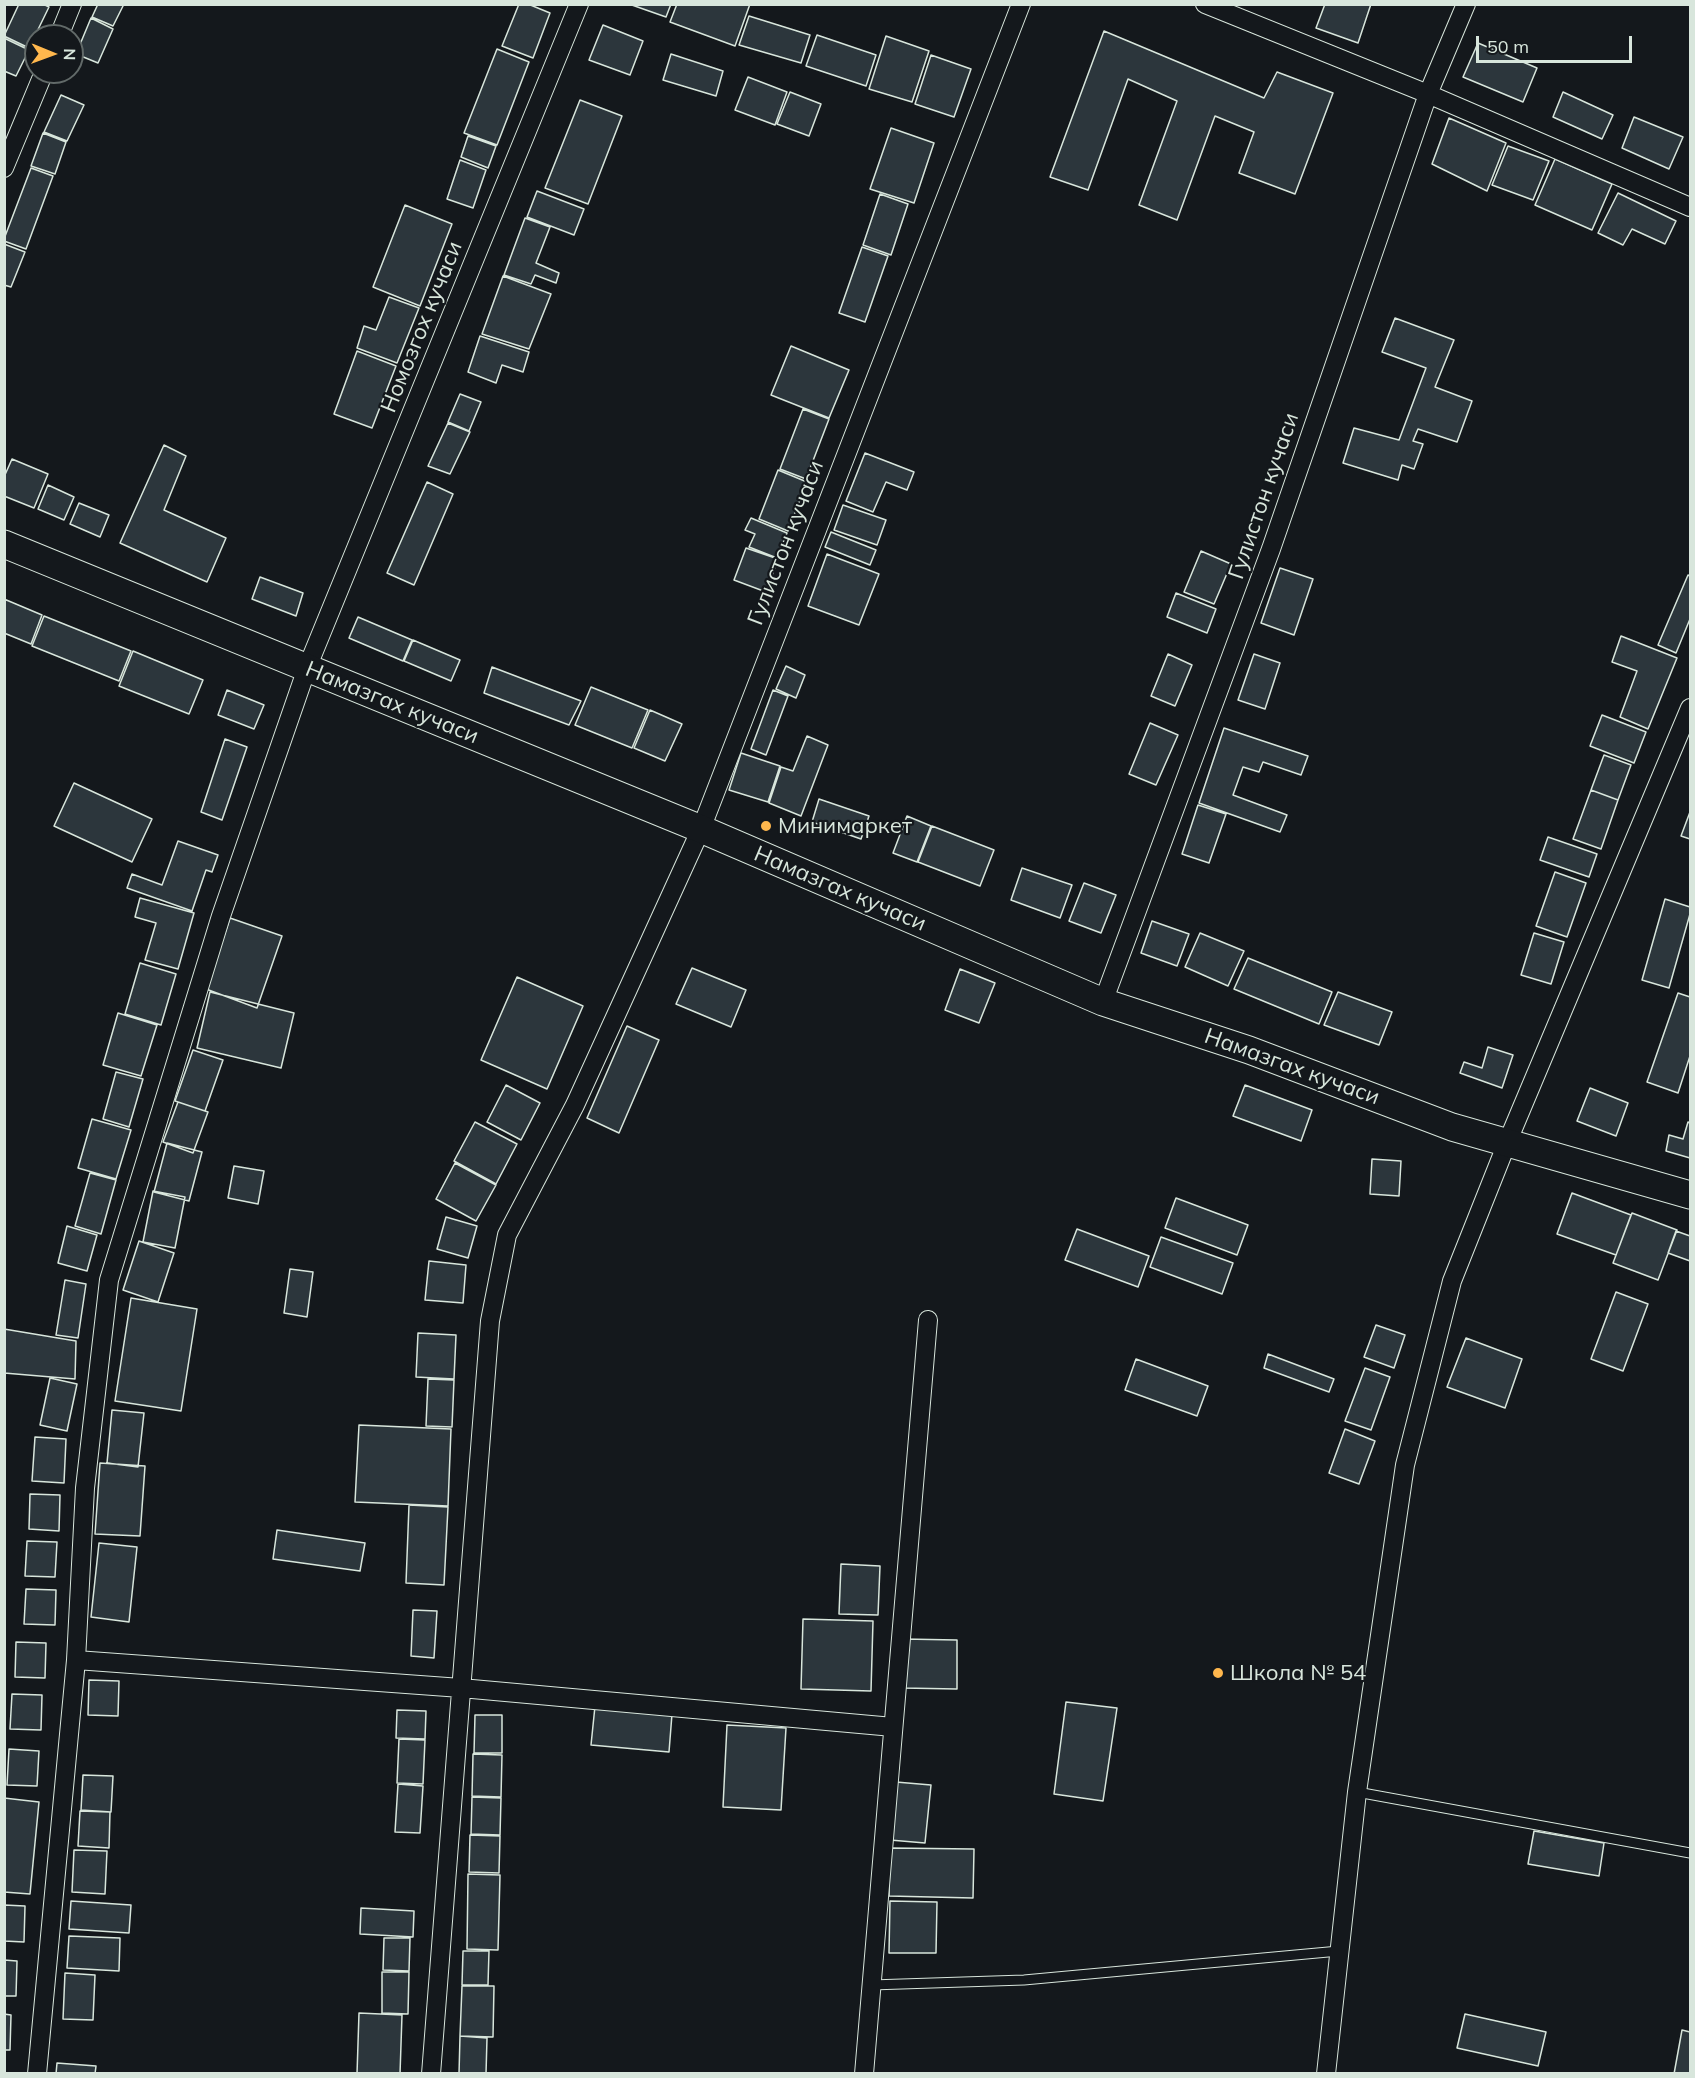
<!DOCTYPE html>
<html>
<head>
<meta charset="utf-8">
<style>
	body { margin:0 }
	#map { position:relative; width:1695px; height:2078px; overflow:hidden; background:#14181c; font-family:Mulish,sans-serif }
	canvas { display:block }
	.frame { position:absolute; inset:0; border:6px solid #d8e6dc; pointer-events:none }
	.north { position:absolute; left:24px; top:24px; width:60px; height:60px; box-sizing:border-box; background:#14181c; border:2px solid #626a69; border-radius:50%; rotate:91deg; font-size:16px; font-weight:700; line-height:24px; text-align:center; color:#d8e6dc }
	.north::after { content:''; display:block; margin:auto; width:21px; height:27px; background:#ffb74d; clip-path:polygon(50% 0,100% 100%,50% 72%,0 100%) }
	.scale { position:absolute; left:1476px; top:36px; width:156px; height:27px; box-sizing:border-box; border:3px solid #d8e6dc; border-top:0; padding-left:8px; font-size:18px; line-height:21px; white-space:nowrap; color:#d8e6dc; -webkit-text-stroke:4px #14181c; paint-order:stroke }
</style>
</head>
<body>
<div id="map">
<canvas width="1695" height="2078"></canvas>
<div class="frame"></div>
<div class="north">N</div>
<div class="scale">50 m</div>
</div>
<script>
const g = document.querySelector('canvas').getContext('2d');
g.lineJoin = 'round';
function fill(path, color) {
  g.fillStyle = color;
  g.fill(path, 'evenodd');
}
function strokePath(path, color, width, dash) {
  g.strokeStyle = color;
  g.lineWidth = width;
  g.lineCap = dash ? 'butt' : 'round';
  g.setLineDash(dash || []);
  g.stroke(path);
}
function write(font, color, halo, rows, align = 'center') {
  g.font = font + ' Mulish,sans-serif';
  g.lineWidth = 4.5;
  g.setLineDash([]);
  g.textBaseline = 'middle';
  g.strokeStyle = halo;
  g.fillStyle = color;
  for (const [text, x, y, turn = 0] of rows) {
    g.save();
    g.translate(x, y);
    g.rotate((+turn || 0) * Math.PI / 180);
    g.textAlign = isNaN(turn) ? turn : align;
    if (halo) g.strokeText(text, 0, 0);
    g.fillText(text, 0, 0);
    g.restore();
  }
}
const building = new Path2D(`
	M19 4H43L49 7 29 48 4 36Z
	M98 4H124L113 26 92 17Z
	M519 4H528L550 13 533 58 502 46Z
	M629 4H671L666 17Z
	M677 4H750L735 46 670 22Z
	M1325 4H1371L1358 43 1316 28Z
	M749 16 810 35 801 63 739 45Z
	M91 18 113 29 98 63 76 54Z
	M603 25 643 41 630 75 589 60Z
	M1104 31 1264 98 1277 72 1333 93 1295 194 1239 173 1254 132 1215 116 1177 220 1139 205 1177 101 1128 79 1088 190 1050 177Z
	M817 35 876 55 866 86 806 66Z
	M886 36 929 51 912 102 869 89Z
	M4 38 29 50 16 76 4 71Z
	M1478 43 1537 68 1523 102 1463 77Z
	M497 49 529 62 497 145 464 133Z
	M671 54 723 71 716 96 663 80Z
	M931 55 971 69 954 117 915 104Z
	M748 77 787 92 775 125 735 110Z
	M790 92 821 104 809 136 777 124Z
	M1563 92 1613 115 1602 139 1553 117Z
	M61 95 84 105 67 141 44 132Z
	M580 100 622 116 588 204 545 188Z
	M1634 117 1683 137 1669 169 1622 148Z
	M1449 118 1506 143 1487 191 1432 164Z
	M891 128 934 143 914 203 870 189Z
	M43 133 66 142 55 174 31 166Z
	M468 136 496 146 488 168 461 157Z
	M1508 146 1549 161 1533 200 1492 185Z
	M1555 159 1612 184 1592 230 1535 205Z
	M460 160 486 170 473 208 447 199Z
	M31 168 53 176 26 249 4 241V239Z
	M537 191 584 209 574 235 527 217Z
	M1618 193 1676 221 1665 244 1632 229 1623 245 1598 233Z
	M880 194 908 204 891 255 863 245Z
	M405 205 452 224 420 306 373 287Z
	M525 218 550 227 536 263 559 273 556 283 535 275 531 284 504 275Z
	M4 244 25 252 11 287 4 285Z
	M862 247 888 256 865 322 839 313Z
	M503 276 551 294 529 349 482 334Z
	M389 297 419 308 397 363 357 348 364 326 376 330Z
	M1395 318 1454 340 1435 387 1472 401 1457 442 1418 429 1413 441 1423 444 1414 469 1402 465 1398 480 1343 463 1354 428 1399 440 1426 368 1382 352Z
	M480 336 529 352 523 372 502 365 496 383 468 372Z
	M791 346 849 370 829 418 771 395Z
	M357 351 396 366 372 428 334 414Z
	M460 394 481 402 469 431 448 422Z
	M803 409 829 419 806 479 780 469Z
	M448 423 470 432 450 474 428 466Z
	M164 445 186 456 164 510 226 538 207 582 120 543Z
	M865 453 914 472 907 490 886 482 873 512 846 501Z
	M12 459 48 474 34 508 4 496V477Z
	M778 470 807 482 788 531 759 519Z
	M427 482 453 494 414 585 387 573Z
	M48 485 74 497 64 520 38 509Z
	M79 503 109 515 100 537 70 524Z
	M843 505 886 520 877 545 834 530Z
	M751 518 787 533 777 558 749 547 755 534 745 530Z
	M831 532 876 550 870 565 825 547Z
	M746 548 778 559 766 592 734 580Z
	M1201 551 1231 564 1214 604 1184 592Z
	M827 554 879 574 859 625 808 606Z
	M1280 568 1313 579 1294 635 1261 623Z
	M1688 575 1690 576V619L1676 653 1658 645Z
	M260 577 303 593 296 616 252 599Z
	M1176 593 1216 609 1207 633 1167 617Z
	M4 599 42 615 31 644 4 633Z
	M44 616 131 651 119 681 32 646Z
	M358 617 412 640 403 661 349 638Z
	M1621 636 1677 658 1648 729 1620 717 1637 671 1612 662Z
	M413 640 460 660 451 681 404 661Z
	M133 651 203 680 189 714 119 686Z
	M1168 654 1192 665 1175 706 1151 696Z
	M1254 654 1280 663 1265 709 1238 700Z
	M786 666 805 675 796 698 776 689Z
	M492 667 581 701 569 725 484 693Z
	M591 687 648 710 632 748 575 725Z
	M227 690 264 705 254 729 218 715Z
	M773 690 788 696 766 755 751 749Z
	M650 710 682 724 665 761 634 748Z
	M1602 715 1646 732 1634 763 1590 746Z
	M1150 723 1178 735 1156 785 1129 774Z
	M1224 728 1308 756 1301 775 1263 762 1259 772 1243 767 1233 795 1287 815 1280 832 1199 803Z
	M807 736 828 745 801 816 769 803 781 767 793 771Z
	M225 739 247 747 222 820 201 812Z
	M741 753 780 766 768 802 729 790Z
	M1604 755 1631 765 1618 800 1591 790Z
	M74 783 152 819 132 862 54 826Z
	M1591 790 1618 800 1601 849 1573 839Z
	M819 799 869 816 861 839 812 822Z
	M1198 805 1226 814 1209 863 1182 854Z
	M1690 812V839L1681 836Z
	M907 816 931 826 917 862 893 853Z
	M932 826 994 850 980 886 918 862Z
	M1548 837 1597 854 1589 877 1540 860Z
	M178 841 218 855 212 872 206 870 192 911 127 888 132 874 162 885Z
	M1022 868 1072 885 1060 918 1011 900Z
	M1555 872 1586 883 1567 937 1536 926Z
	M1084 883 1116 895 1101 933 1069 921Z
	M140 898 194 913 178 969 145 960 156 923 135 917Z
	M1665 899 1690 907V914L1669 988 1642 980Z
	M230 918 282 936 257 1008 206 989Z
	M1152 921 1189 934 1177 966 1141 953Z
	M1200 933 1244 951 1228 986 1185 967Z
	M1534 933 1564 942 1551 984 1521 975Z
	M1248 958 1332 992 1319 1024 1234 989Z
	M140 963 176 974 161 1025 125 1014Z
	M692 968 746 990 731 1027 676 1004Z
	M960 969 995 983 979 1023 945 1010Z
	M517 977 583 1006 547 1089 481 1060Z
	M210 992 294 1013 281 1068 197 1048Z
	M1338 992 1392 1012 1379 1045 1324 1025Z
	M1678 993 1690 997V1056L1678 1093 1647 1082Z
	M118 1013 157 1025 141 1076 103 1065Z
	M627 1026 659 1040 619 1133 587 1118Z
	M1488 1047 1513 1055 1502 1088 1460 1073 1464 1062 1482 1068Z
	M193 1050 223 1060 205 1111 175 1101Z
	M116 1072 143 1079 129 1127 103 1119Z
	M506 1085 540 1103 521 1140 487 1122Z
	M1245 1085 1312 1110 1301 1141 1233 1116Z
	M1590 1088 1628 1103 1616 1136 1577 1121Z
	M178 1102 208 1112 193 1153 163 1142Z
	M92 1119 131 1130 116 1179 78 1168Z
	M475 1122 517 1144 496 1184 454 1161Z
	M1688 1122 1690 1123V1158L1666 1151 1669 1135 1683 1139Z
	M167 1143 202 1152 189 1201 154 1192Z
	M1372 1159 1401 1161 1399 1196 1370 1194Z
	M455 1163 496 1185 476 1221 436 1199Z
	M234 1166 264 1171 258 1204 228 1198Z
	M90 1173 116 1180 101 1234 75 1226Z
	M153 1191 185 1197 175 1248 143 1242Z
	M1572 1193 1631 1215 1616 1255 1557 1234Z
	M1176 1198 1248 1225 1237 1255 1165 1228Z
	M1632 1213 1677 1230 1658 1280 1613 1263Z
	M446 1217 477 1226 468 1258 437 1249Z
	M67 1226 97 1235 87 1271 58 1263Z
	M1077 1229 1149 1256 1138 1287 1065 1260Z
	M1676 1231 1690 1236V1261L1668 1253Z
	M1161 1237 1233 1263 1222 1294 1150 1267Z
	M139 1241 174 1253 158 1302 123 1290Z
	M429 1261 466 1265 463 1303 425 1300Z
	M290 1269 313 1272 307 1317 284 1313Z
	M65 1280 86 1284 78 1338 56 1335Z
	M1616 1292 1648 1304 1623 1371 1591 1359Z
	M131 1298 197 1309 181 1411 115 1401Z
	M1376 1325 1405 1335 1394 1368 1364 1357Z
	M4 1329 76 1341 75 1379 4 1373Z
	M418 1333 456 1335 454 1379 416 1377Z
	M1466 1338 1522 1359 1505 1408 1447 1387Z
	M1268 1354 1334 1379 1329 1392 1264 1368Z
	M1136 1359 1208 1386 1197 1416 1125 1390Z
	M1365 1368 1390 1377 1371 1430 1345 1421Z
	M50 1378 77 1384 67 1431 40 1425Z
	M428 1379 454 1380 452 1427 426 1426Z
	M112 1410 144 1413 138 1467 107 1463Z
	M359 1425 451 1429 448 1506 355 1502Z
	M1345 1429 1375 1441 1359 1484 1329 1473Z
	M35 1437 66 1439 64 1483 32 1481Z
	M100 1463 145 1466 140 1536 95 1534Z
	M30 1494 60 1495 59 1531 29 1529Z
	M409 1505 448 1507 444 1585 406 1583Z
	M277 1530 365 1543 360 1571 273 1559Z
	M27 1541 57 1542 55 1577 25 1576Z
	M99 1543 137 1547 129 1622 91 1617Z
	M841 1564 880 1566 878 1615 839 1614Z
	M26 1589 56 1590 55 1625 24 1624Z
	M413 1610 437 1611 434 1658 411 1656Z
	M803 1619 873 1621 871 1691 801 1689Z
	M903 1639 957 1640V1689L902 1688Z
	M16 1642 46 1643 45 1678 15 1677Z
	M89 1680 119 1681 118 1716 88 1715Z
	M12 1694 42 1695 41 1730 10 1729Z
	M1066 1702 1117 1708 1103 1801 1054 1794Z
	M595 1706 672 1714 669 1752 591 1745Z
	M397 1710 426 1711 425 1739 396 1738Z
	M475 1715H502V1753H474Z
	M727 1725 786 1728 781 1810 723 1807Z
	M399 1739 425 1740 423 1784 397 1783Z
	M9 1749 39 1751 37 1786 7 1785Z
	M473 1754 502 1755 501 1797 472 1796Z
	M83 1775 113 1776 111 1812 81 1810Z
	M896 1782 931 1785 925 1843 890 1840Z
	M398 1784 423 1786 420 1833 395 1832Z
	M472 1797 501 1798 500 1835 471 1834Z
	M4 1798 39 1802 30 1894 4 1892Z
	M80 1811 110 1812 109 1848 78 1846Z
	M1534 1831 1604 1843 1599 1876 1528 1864Z
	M470 1835 500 1836 499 1873 469 1872Z
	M890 1848 974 1849 973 1898 889 1896Z
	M74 1850 107 1851 105 1894 72 1892Z
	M468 1874 500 1875 498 1950 467 1949Z
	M71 1901 131 1905 129 1933 69 1929Z
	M890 1901 937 1902 936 1953H889Z
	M4 1905 25 1906 24 1942 4 1941Z
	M361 1908 414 1911 413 1937 360 1934Z
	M69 1936 120 1938 119 1971 67 1968Z
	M384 1938H410L409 1971 383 1970Z
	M463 1951H489L488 1985H462Z
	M4 1960 17 1961 16 1996H4Z
	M382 1972H409L408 2014 382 2013Z
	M65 1973 95 1975 93 2020 63 2019Z
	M462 1986H494L493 2037 460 2036Z
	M359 2013 402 2015 400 2074H357Z
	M4 2014 11 2015 10 2050H4Z
	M1465 2014 1546 2032 1538 2066 1457 2048Z
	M1682 2030 1690 2032V2074H1674Z
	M460 2036 487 2038 486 2074H459Z
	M57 2063 96 2066 95 2074H56Z`);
fill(building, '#2c363c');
strokePath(building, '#d8e6dc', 1.5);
const lane = new Path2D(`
	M1357 1792 1690 1853
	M871 1985 1024 1980 1339 1951`);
const street = new Path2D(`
	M1205 4 1428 94 1690 207
	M59 36 72 4
	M4 168 44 72
	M1103 1002 1271 549 1428 94 1466 4
	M76 1660 461 1688 893 1727
	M37 2074 76 1660 85 1488 109 1280 221 916 307 668 579 4
	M431 2074 490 1321 507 1235 575 1105 701 829 1021 4
	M864 2074 928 1320
	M1326 2074 1357 1792 1405 1465 1452 1281 1507 1143 1690 708`);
const secondary = new Path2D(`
	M4 544 701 829 1103 1002 1249 1050 1452 1127 1690 1195`);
strokePath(lane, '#d8e6dc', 11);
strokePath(street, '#d8e6dc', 20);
strokePath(secondary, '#d8e6dc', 29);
strokePath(lane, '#14181c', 9);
strokePath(street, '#14181c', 18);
strokePath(secondary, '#14181c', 27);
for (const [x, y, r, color] of [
	[766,826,6,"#ffb74d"],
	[1218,1673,6,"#ffb74d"]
]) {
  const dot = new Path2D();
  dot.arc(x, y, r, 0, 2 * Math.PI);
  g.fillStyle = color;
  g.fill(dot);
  strokePath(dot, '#14181c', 2);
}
write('22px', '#d8e6dc', '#14181c', [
	["Номозгох кучаси",422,327,-68],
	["Гулистон кучаси",1264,496,-71],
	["Гулистон кучаси",786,543,-69],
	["Намазгах кучаси",392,703,22],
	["Намазгах кучаси",840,889,23],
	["Намазгах кучаси",1292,1067,20]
]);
write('22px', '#d8e6dc', '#14181c', [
	["Минимаркет",778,826],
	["Школа № 54",1230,1673]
], 'left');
</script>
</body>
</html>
